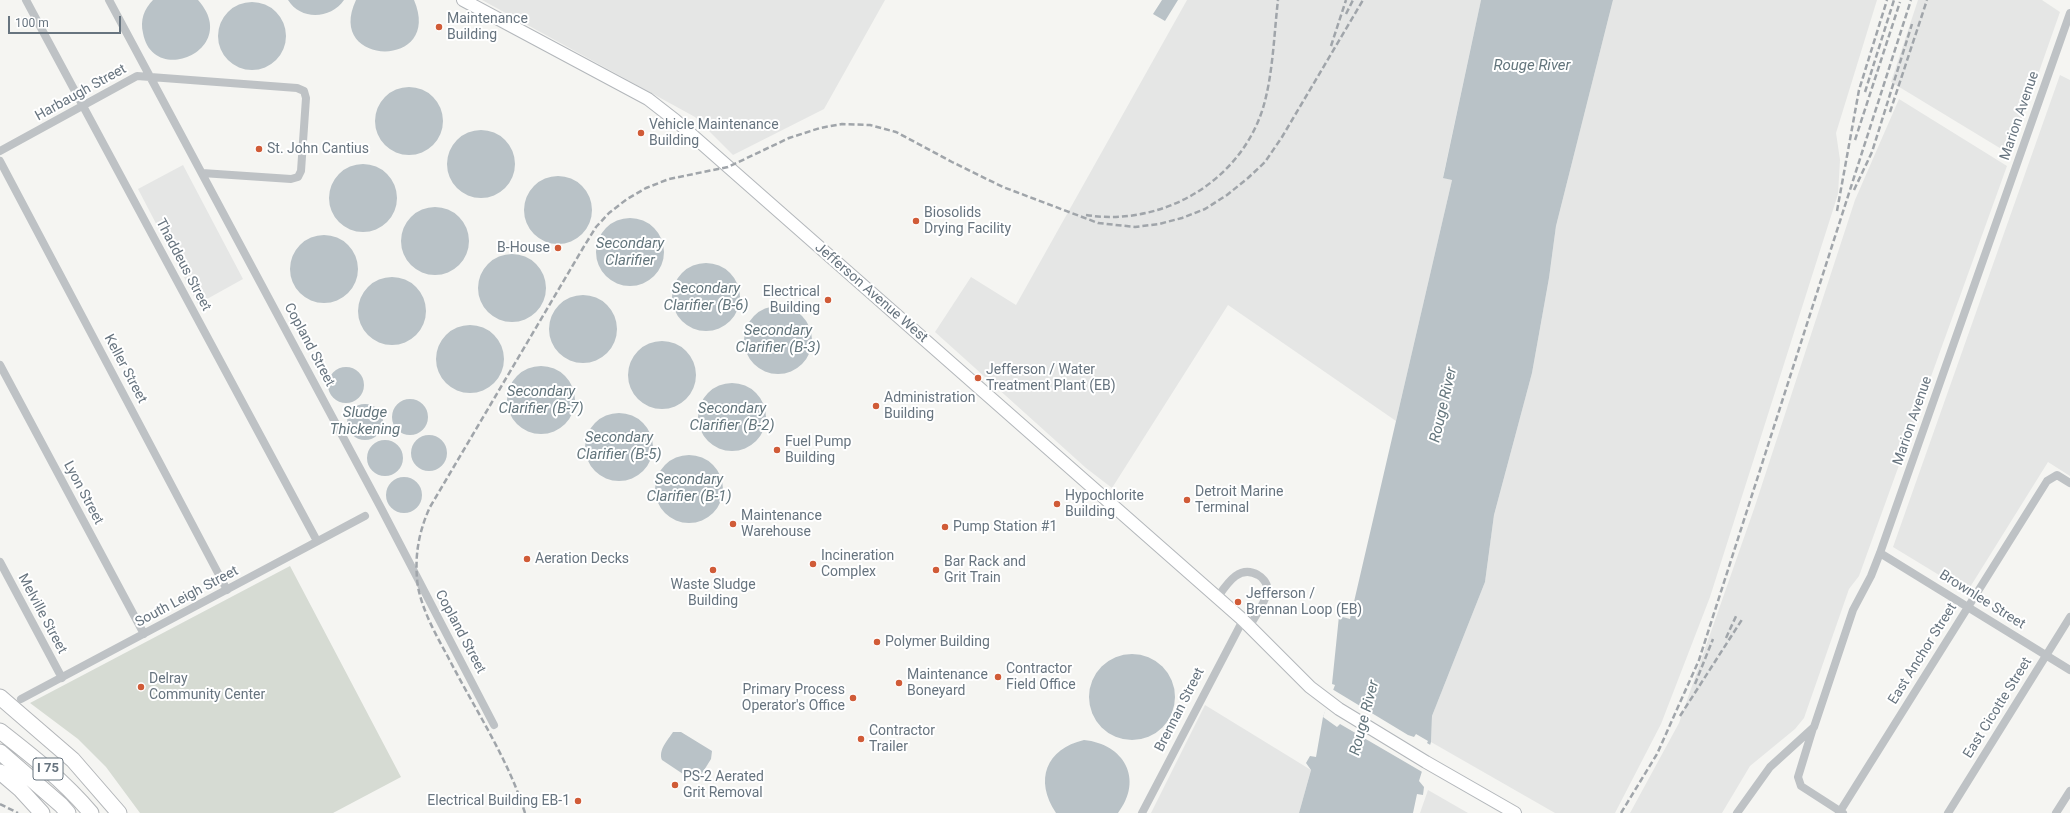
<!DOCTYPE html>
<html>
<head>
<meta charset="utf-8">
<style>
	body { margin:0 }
	#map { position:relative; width:2070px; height:813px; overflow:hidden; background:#f5f5f2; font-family:Roboto,sans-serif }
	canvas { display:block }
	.scale { position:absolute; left:8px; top:16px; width:113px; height:18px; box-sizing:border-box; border:2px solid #67747f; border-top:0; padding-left:5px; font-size:12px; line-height:14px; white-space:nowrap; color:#67747f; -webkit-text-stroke:3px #fff; paint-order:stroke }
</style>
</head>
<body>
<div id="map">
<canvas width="2070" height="813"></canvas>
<div class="scale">100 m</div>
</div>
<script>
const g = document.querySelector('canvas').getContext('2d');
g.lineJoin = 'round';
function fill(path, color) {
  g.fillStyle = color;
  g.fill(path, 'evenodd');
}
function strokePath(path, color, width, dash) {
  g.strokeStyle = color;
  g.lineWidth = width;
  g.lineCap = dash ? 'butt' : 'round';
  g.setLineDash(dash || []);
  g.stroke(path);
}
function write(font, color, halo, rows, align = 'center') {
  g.font = font + ' Roboto,sans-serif';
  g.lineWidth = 4;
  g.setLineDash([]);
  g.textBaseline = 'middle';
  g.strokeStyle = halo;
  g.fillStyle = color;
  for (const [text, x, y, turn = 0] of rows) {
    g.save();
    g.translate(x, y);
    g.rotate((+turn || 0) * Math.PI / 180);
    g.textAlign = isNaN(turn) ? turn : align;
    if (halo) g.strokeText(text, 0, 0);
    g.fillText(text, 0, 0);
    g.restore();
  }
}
fill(new Path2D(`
	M482 0H885L824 109 733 155 695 117Z
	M1187 0H1481L1443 177 1452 180 1396 421 1228 305 1112 488 1086 468 935 332 971 277 1016 305Z
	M1613 0H1877L1836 133 1840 160 1838 194 1710 597 1661 724 1615 813H1555L1431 742 1432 716 1485 582 1494 515 1532 373 1549 278 1556 226Z
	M1918 0H2042L2060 12 2034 86 2008 153 1891 82Z
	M2060 75 2070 80V476L2048 462 1967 592 1893 547Z
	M1899 99 2007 166 1859 576 1849 589 1804 718 1795 729 1750 766 1722 813H1630L1679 723 1754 509 1855 200Z
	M183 165 243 279 198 304 138 189Z
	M1205 705 1311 770 1299 813H1151Z
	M1428 790 1468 813H1420Z`), '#e5e6e5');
fill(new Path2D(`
	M290 566 401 777 333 813H140L106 767 78 739 30 703Z`), '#d6dbd3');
fill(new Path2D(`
	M153 0H198C242 49 153 88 143 33 140 20 144 9 153 0Z
	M288 0H344C331 19 301 21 288 0Z
	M356 0H414C444 70 324 67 356 0Z
	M1162 0H1178L1165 21 1153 14Z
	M1481 0H1613L1556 226 1549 278 1532 373 1494 515 1485 582 1432 716 1431 742 1419 781 1424 787 1423 795 1417 794 1413 813H1299L1311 770 1306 763 1310 756 1316 757 1323 717 1335 685 1332 684 1339 616 1350 619 1452 180 1443 178Z
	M218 36a34 34 0 1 1 68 0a34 34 0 1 1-68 0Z
	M375 121a34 34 0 1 1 68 0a34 34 0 1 1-68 0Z
	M447 164a34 34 0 1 1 68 0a34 34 0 1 1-68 0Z
	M329 198a34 34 0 1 1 68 0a34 34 0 1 1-68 0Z
	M524 210a34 34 0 1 1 68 0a34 34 0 1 1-68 0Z
	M401 241a34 34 0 1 1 68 0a34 34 0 1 1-68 0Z
	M596 252a34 34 0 1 1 68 0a34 34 0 1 1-68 0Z
	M290 269a34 34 0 1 1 68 0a34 34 0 1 1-68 0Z
	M478 288a34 34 0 1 1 68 0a34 34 0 1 1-68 0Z
	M672 297a34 34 0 1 1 68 0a34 34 0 1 1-68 0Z
	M358 311a34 34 0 1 1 68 0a34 34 0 1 1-68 0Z
	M549 329a34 34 0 1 1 68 0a34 34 0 1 1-68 0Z
	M744 340a34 34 0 1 1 68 0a34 34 0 1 1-68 0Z
	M436 359a34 34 0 1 1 68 0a34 34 0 1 1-68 0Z
	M628 375a34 34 0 1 1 68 0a34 34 0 1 1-68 0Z
	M507 400a34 34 0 1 1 68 0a34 34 0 1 1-68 0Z
	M328 385a18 18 0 1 1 36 0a18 18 0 1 1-36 0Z
	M698 417a34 34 0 1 1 68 0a34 34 0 1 1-68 0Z
	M392 417a18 18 0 1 1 36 0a18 18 0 1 1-36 0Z
	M347 422a18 18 0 1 1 36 0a18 18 0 1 1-36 0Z
	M585 447a34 34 0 1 1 68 0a34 34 0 1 1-68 0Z
	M411 453a18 18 0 1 1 36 0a18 18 0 1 1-36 0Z
	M367 458a18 18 0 1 1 36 0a18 18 0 1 1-36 0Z
	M655 489a34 34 0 1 1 68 0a34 34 0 1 1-68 0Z
	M386 495a18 18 0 1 1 36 0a18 18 0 1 1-36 0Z
	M1089 697a43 43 0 1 1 86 0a43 43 0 1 1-86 0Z
	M673 732H681L712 751 711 759 698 780H692L662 760C658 750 668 740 673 732Z
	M1084 740C1124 744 1144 779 1118 813H1056C1034 780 1046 749 1084 740Z`), '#b9c2c7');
fill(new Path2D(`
	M1332 689 1408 735 1414 737 1416 734 1428 741 1427 743 1432 746 1424 773 1340 724 1337 727 1323 717Z`), '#f5f5f2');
const secondary = new Path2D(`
	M463 0 648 99 675 120 1243 620 1310 687 1339 709 1426 762 1515 813`);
const highway = new Path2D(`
	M0 697 73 760 119 813
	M0 731C32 756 64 781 91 813
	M0 752 61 805 68 813
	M0 772 20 789 42 813`);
strokePath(secondary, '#b3b7bb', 14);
strokePath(highway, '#b3b6b9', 17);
strokePath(new Path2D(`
	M26 0 317 541
	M109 0 381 508 494 725
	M0 151 137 76 297 88 304 91 306 98 301 171 298 177 291 179 202 173
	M0 161 227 590
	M0 365 144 634
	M1880 553 2070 670
	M0 562 62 678
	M1217 598C1227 584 1239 564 1258 575 1262 577 1267 583 1267 587 1268 600 1255 616 1249 627
	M21 699 365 516
	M1813 728 1798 777 1801 786 1843 813
	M1142 813 1243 620
	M1737 813 1770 767 1814 727 1853 610 1871 576 1880 553 2070 13
	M1839 813 2047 481 2057 475 2070 483
	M1948 813 2070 617
	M2056 813 2070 791`), '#bec2c5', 8);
strokePath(secondary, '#fff', 12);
strokePath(highway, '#fff', 15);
strokePath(new Path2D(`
	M1346 14 1353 0
	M1331 46 1346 0
	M1865 92 1894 0
	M1890 112 1927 0
	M1855 140 1900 2
	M1854 190 1872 152 1912 24
	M1837 211 1859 90 1887 0
	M1086 215C1162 227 1240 182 1263 108 1273 75 1274 34 1278 0
	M1726 638 1737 614
	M1695 684 1713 639
	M1680 716 1743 618
	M0 804 18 813
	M525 813C508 758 474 708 448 657 436 635 423 612 418 587 414 559 418 533 430 507L583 248 596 227 609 213 627 199 646 188 669 179 728 167 789 138 820 128 842 124 870 125 896 132 952 162 1003 187 1098 223 1135 227 1159 224 1182 218 1205 209 1227 195 1248 178 1265 162 1282 137 1363 0
	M1621 813 1657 754 1699 660 1911 0`), '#a0a5aa', 2.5, [6, 3]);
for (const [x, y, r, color] of [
	[439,27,4,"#d05b37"],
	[641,133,4,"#d05b37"],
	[259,149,4,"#d05b37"],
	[916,221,4,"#d05b37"],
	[558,248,4,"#d05b37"],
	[828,300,4,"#d05b37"],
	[978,378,4,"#d05b37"],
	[876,406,4,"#d05b37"],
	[777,450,4,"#d05b37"],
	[1187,500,4,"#d05b37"],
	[1057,504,4,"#d05b37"],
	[733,524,4,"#d05b37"],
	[945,527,4,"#d05b37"],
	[527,559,4,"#d05b37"],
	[813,564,4,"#d05b37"],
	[713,570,4,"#d05b37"],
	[936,570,4,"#d05b37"],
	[1238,602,4,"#d05b37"],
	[877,642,4,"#d05b37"],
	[998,677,4,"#d05b37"],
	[899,683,4,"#d05b37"],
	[141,687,4,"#d05b37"],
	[853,698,4,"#d05b37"],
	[861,739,4,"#d05b37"],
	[675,785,4,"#d05b37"],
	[578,801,4,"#d05b37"]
]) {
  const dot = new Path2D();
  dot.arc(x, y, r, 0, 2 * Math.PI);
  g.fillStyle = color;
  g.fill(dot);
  strokePath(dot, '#fff', 1.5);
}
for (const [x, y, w] of [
	[48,769,30]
]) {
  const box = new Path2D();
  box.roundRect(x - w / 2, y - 11, w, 22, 3);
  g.fillStyle = '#fff';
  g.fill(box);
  strokePath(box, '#67747f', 1);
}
write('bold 13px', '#67747f', null, [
	["I 75",48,769]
]);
write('14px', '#67747f', '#fff', [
	["Maintenance",447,19],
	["Building",447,35],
	["Vehicle Maintenance",649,125],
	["Building",649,141],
	["St. John Cantius",267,149],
	["Biosolids",924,213],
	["Drying Facility",924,229],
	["B-House",550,248,"right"],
	["Electrical",820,292,"right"],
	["Building",820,308,"right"],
	["Jefferson / Water",986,370],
	["Treatment Plant (EB)",986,386],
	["Administration",884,398],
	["Building",884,414],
	["Fuel Pump",785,442],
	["Building",785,458],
	["Detroit Marine",1195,492],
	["Terminal",1195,508],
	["Hypochlorite",1065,496],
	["Building",1065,512],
	["Maintenance",741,516],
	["Warehouse",741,532],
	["Pump Station #1",953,527],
	["Incineration",821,556],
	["Complex",821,572],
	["Aeration Decks",535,559],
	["Bar Rack and",944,562],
	["Grit Train",944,578],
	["Waste Sludge",713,585,"center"],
	["Building",713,601,"center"],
	["Jefferson /",1246,594],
	["Brennan Loop (EB)",1246,610],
	["Polymer Building",885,642],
	["Contractor",1006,669],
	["Field Office",1006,685],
	["Maintenance",907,675],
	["Boneyard",907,691],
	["Delray",149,679],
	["Community Center",149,695],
	["Primary Process",845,690,"right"],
	["Operator's Office",845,706,"right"],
	["Contractor",869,731],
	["Trailer",869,747],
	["PS-2 Aerated",683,777],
	["Grit Removal",683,793],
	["Electrical Building EB-1",570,801,"right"]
], 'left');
write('14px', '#67747f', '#fff', [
	["Harbaugh Street",81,93,-29],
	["Marion Avenue",2020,116,-71],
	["Thaddeus Street",183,265,62],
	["Jefferson Avenue West",871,293,41],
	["Copland Street",309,345,62],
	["Keller Street",125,369,62],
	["Marion Avenue",1913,421,-71],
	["Lyon Street",83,493,62],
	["South Leigh Street",187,597,-28],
	["Brownlee Street",1982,600,32],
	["Melville Street",42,614,62],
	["Copland Street",460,632,62],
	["East Anchor Street",1923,654,-58],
	["East Cicotte Street",1998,708,-58],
	["Brennan Street",1180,710,-63]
]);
write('italic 15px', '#63757c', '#fff', [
	["Rouge River",1532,66],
	["Secondary",630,244],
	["Clarifier",630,261],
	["Secondary",706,289],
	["Clarifier (B-6)",706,306],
	["Secondary",778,331],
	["Clarifier (B-3)",778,348],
	["Secondary",541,392],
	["Clarifier (B-7)",541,409],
	["Rouge River",1444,405,-77],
	["Secondary",732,409],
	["Clarifier (B-2)",732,426],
	["Sludge",365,413],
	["Thickening",365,430],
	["Secondary",619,438],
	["Clarifier (B-5)",619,455],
	["Secondary",689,480],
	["Clarifier (B-1)",689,497],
	["Rouge River",1365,718,-75]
]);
</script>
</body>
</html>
